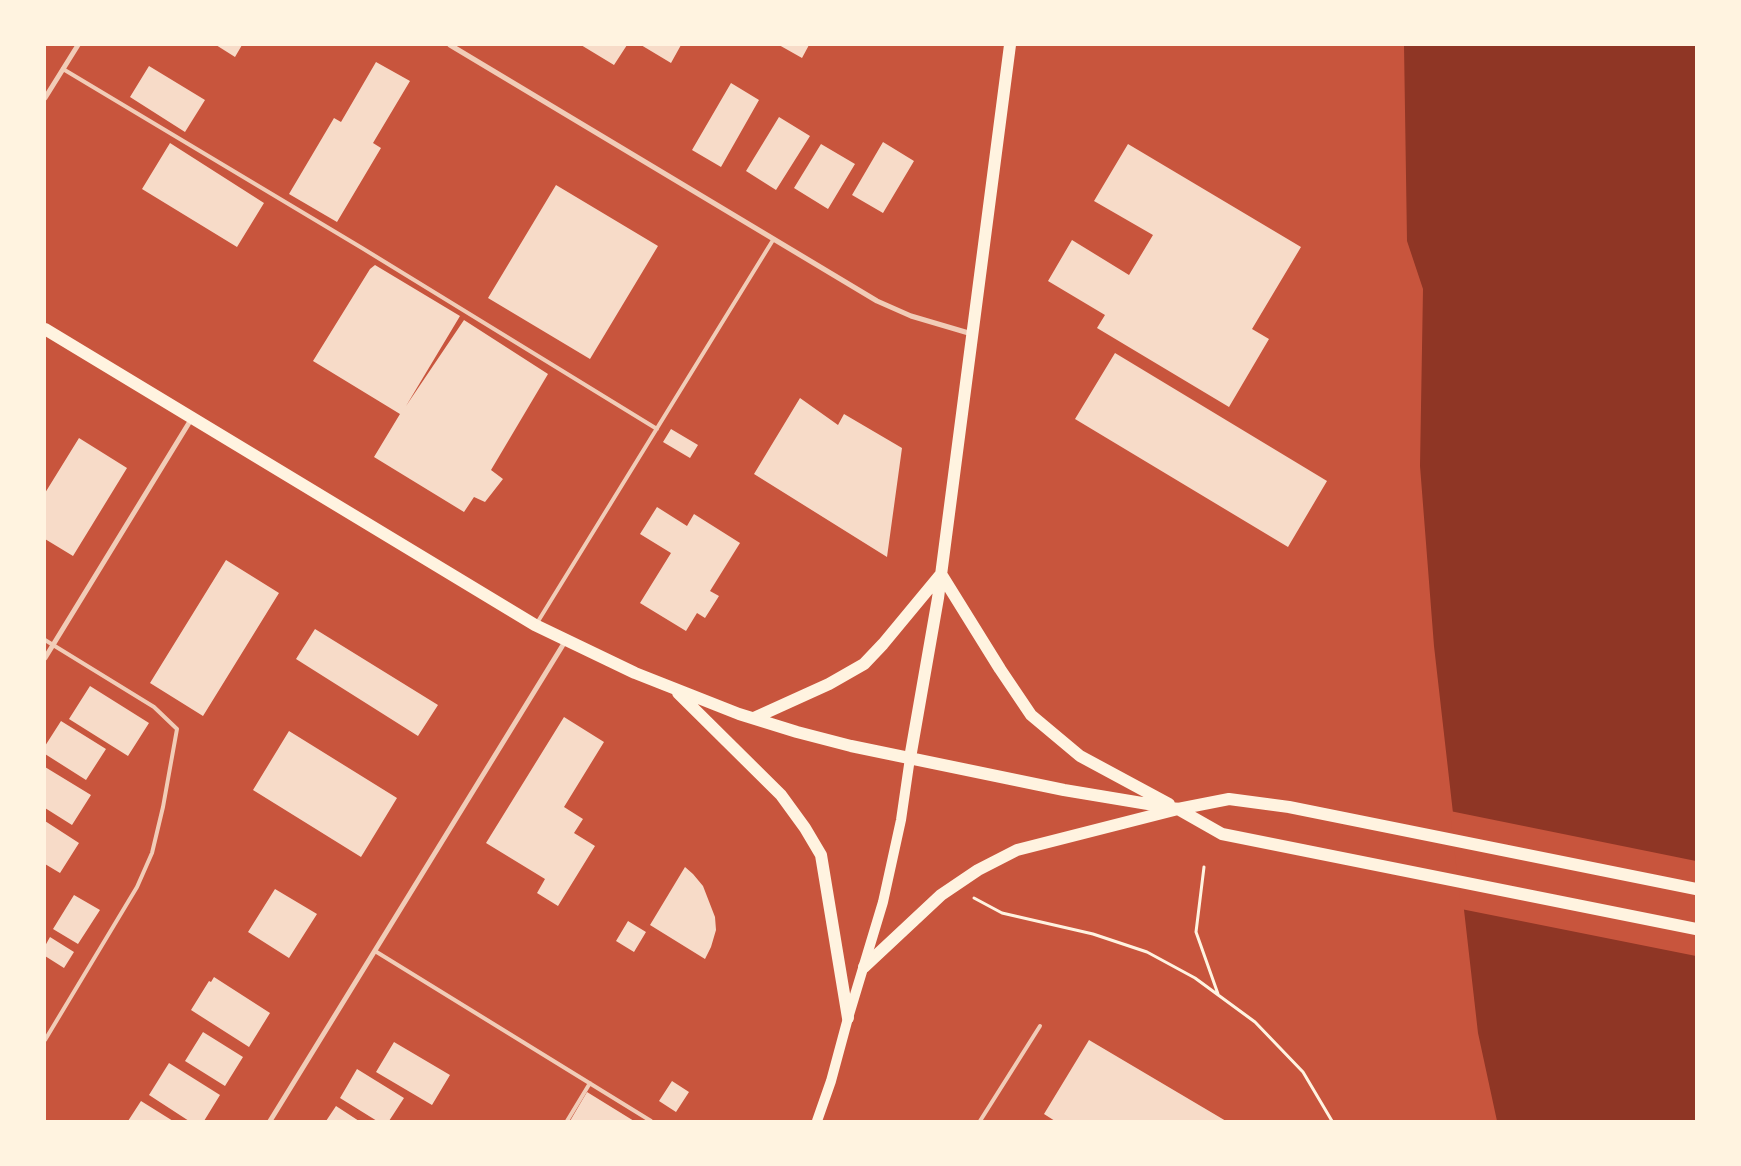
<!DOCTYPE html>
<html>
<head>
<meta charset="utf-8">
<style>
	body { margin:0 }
	#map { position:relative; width:1741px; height:1166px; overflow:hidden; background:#c8553d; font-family:Cabin,sans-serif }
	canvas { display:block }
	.frame { position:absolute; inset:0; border:46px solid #fff3e0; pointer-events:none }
</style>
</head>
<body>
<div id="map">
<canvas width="1741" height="1166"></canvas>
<div class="frame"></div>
</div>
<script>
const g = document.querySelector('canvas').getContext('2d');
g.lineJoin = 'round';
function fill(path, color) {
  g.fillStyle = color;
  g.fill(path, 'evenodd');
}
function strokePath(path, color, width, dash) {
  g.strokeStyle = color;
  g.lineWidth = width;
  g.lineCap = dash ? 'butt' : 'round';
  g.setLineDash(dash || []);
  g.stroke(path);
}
fill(new Path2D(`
	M1404 45H1696V1121H1497L1478 1033 1434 646 1420 466 1423 289 1407 241Z`), '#8f3625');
fill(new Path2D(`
	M1450 811 1696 861V956L1461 909Z`), '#c8553d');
fill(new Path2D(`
	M216 45H242L235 57Z
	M581 45H627L614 65Z
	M641 45H681L671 63Z
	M779 45H809L802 58Z
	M376 62 410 81 373 143 381 148 337 222 289 194 334 118 341 122Z
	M149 66 205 100 185 132 130 97Z
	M731 83 759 100 721 167 692 150Z
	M779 117 810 136 776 190 746 171Z
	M883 142 914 161 883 213 852 195Z
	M170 143 264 203 237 247 142 189Z
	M821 144 855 164 828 209 794 188Z
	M1128 144 1301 247 1252 329 1269 339 1229 407 1097 328 1105 315 1048 281 1072 240 1129 275 1153 235 1094 201Z
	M556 185 658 246 590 359 488 298Z
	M375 265 460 316 406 406 464 320 548 374 491 470 503 479 485 502 474 497 464 512 374 457 400 414 313 361 370 269Z
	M1115 353 1327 481 1288 547 1075 419Z
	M800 398 838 425 844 414 902 448 887 557 754 474Z
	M671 429 698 445 690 458 663 442Z
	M79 438 127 468 73 556 45 539V493Z
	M657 507 687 526 694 514 740 543 710 591 719 596 705 618 697 613 686 631 640 603 671 553 640 534Z
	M226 560 279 593 203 716 150 683Z
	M315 629 438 705 418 736 296 659Z
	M90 686 149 723 128 756 69 719Z
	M564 717 604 742 564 807 583 819 574 833 595 846 558 906 537 893 545 879 486 843Z
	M61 721 106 749 86 780 45 754V746Z
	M289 731 397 798 361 857 253 790Z
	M45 767 91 795 72 825 45 808Z
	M45 821 79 843 60 873 45 864Z
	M685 867 693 874 703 886 715 917 716 930 711 947 705 959 650 925Z
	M275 889 317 914 289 958 248 932Z
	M74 895 100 910 78 944 53 929Z
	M628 921 646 932 634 952 616 941Z
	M50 937 74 952 64 968 45 956V946Z
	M214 977 270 1013 249 1047 191 1010 209 981 211 982Z
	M203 1032 243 1057 225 1086 185 1061Z
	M1089 1040 1226 1121H1055L1044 1114Z
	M394 1042 450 1075 432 1105 376 1072Z
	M169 1063 220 1095 204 1121H189L149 1095Z
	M357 1069 404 1098 389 1121H377L340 1098Z
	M672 1081 689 1092 676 1112 659 1101Z
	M587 1092 634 1121H570Z
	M141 1101 173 1121H128Z
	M336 1106 359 1121H326Z`), '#f7dbc8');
strokePath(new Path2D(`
	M1204 867 1196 932 1218 994
	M974 898 1002 913 1093 934 1147 952 1195 978 1255 1022 1303 1072 1332 1121`), '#fff3e0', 3);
strokePath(new Path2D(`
	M63 69 362 248 657 429
	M537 623 773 240
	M45 640 154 707 177 729 163 807 152 853 137 887 45 1040
	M375 951 651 1121
	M567 1121 590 1083
	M980 1121 1040 1026`), '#f1ccb7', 4);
strokePath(new Path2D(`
	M450 45 877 301 911 316 972 334
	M45 98 78 45
	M45 658 192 418
	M270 1121 566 640`), '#f1ccb7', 5);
strokePath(new Path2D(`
	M817 1121 831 1081 848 1018 883 902 901 820 910 758`), '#fff3e0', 10);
strokePath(new Path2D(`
	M45 329 535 625 635 673 739 714 797 732 851 746 1064 790 1178 809 1222 834 1696 929
	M941 574 1000 669 1031 715 1080 756 1169 804
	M678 693 781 795 805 828 821 855 848 1018
	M754 718 829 684 864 664 883 644 941 574
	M910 758 938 598 1010 45
	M864 967 941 895 978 870 1017 850 1178 809 1229 799 1289 807 1696 889`), '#fff3e0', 12);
</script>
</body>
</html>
